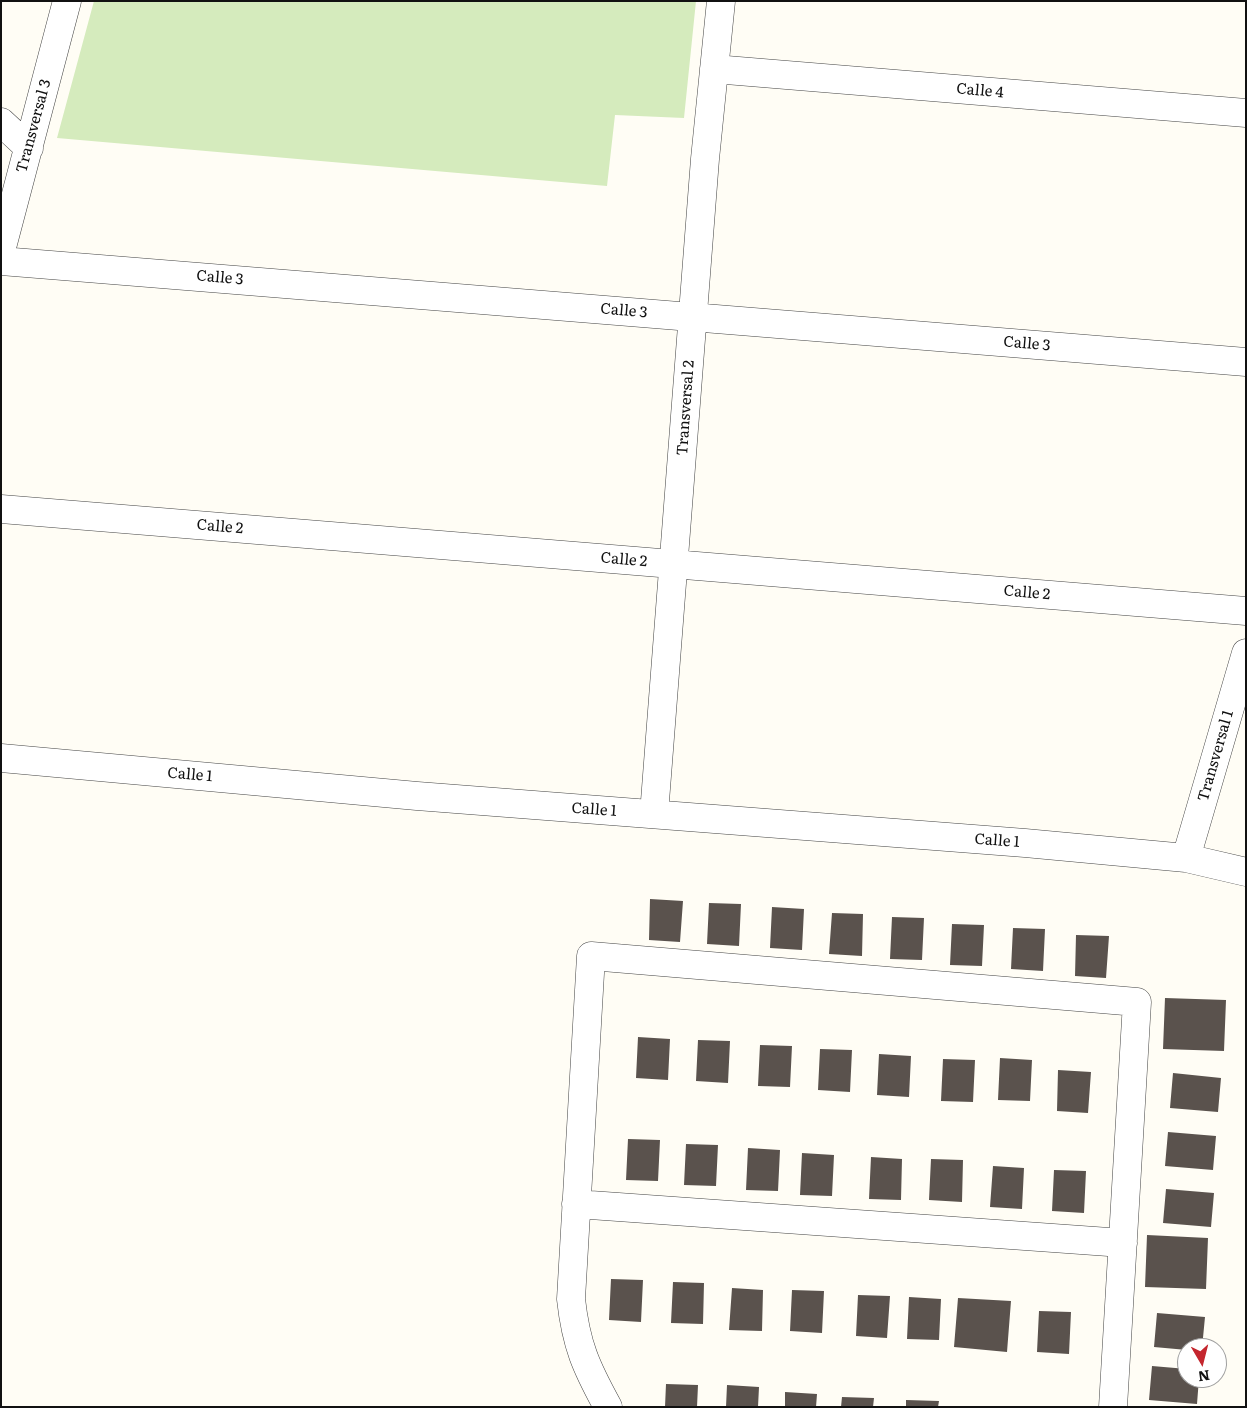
<!DOCTYPE html>
<html>
<head>
<meta charset="utf-8">
<style>
	body { margin:0 }
	#map { position:relative; width:1247px; height:1408px; overflow:hidden; background:#fffdf5; font-family:Literata,serif }
	canvas { display:block }
	.frame { position:absolute; inset:0; border:2px solid #111; pointer-events:none }
	.north { position:absolute; left:1177px; top:1338px; width:50px; height:50px; box-sizing:border-box; background:#fff; border:1px solid #a0a0a0; border-radius:50%; rotate:172deg; font-size:14px; font-weight:700; line-height:20px; text-align:center; color:#111 }
	.north::after { content:''; display:block; margin:auto; width:18px; height:22px; background:#c4262e; clip-path:polygon(50% 0,100% 100%,50% 72%,0 100%) }
</style>
</head>
<body>
<div id="map">
<canvas width="1247" height="1408"></canvas>
<div class="frame"></div>
<div class="north">N</div>
</div>
<script>
const g = document.querySelector('canvas').getContext('2d');
g.lineJoin = 'round';
function fill(path, color) {
  g.fillStyle = color;
  g.fill(path, 'evenodd');
}
function strokePath(path, color, width, dash) {
  g.strokeStyle = color;
  g.lineWidth = width;
  g.lineCap = dash ? 'butt' : 'round';
  g.setLineDash(dash || []);
  g.stroke(path);
}
function write(font, color, halo, rows, align = 'center') {
  g.font = font + ' Literata,serif';
  g.lineWidth = 5;
  g.setLineDash([]);
  g.textBaseline = 'middle';
  g.strokeStyle = halo;
  g.fillStyle = color;
  for (const [text, x, y, turn = 0] of rows) {
    g.save();
    g.translate(x, y);
    g.rotate((+turn || 0) * Math.PI / 180);
    g.textAlign = isNaN(turn) ? turn : align;
    if (halo) g.strokeText(text, 0, 0);
    g.fillText(text, 0, 0);
    g.restore();
  }
}
fill(new Path2D(`
	M94 1H696L684 118 615 115 607 186 57 138Z`), '#d5ebbd');
fill(new Path2D(`
	M650 899 683 901 680 942 649 940Z
	M709 903 741 904 739 946 707 944Z
	M772 907 804 909 802 950 770 948Z
	M832 913 863 914 862 956 829 954Z
	M892 917 924 918 922 960 890 959Z
	M952 924 984 925 982 966 950 965Z
	M1013 928 1045 929 1043 971 1011 969Z
	M1076 935 1109 936 1106 978 1075 976Z
	M1165 998 1226 1000 1224 1051 1163 1049Z
	M638 1037 670 1039 668 1080 636 1078Z
	M698 1040 730 1041 728 1083 696 1081Z
	M760 1045 792 1046 790 1087 758 1086Z
	M820 1049 852 1050 850 1092 818 1090Z
	M879 1054 911 1056 909 1097 877 1095Z
	M1000 1058 1032 1060 1030 1101 998 1100Z
	M943 1059 975 1060 973 1102 941 1101Z
	M1058 1070 1091 1072 1088 1113 1057 1111Z
	M1173 1073 1221 1078 1218 1112 1170 1108Z
	M1168 1132 1216 1136 1213 1170 1165 1166Z
	M628 1139 660 1140 658 1181 626 1180Z
	M686 1144 718 1145 716 1186 684 1185Z
	M748 1148 780 1150 778 1191 746 1190Z
	M802 1153 834 1155 832 1196 800 1195Z
	M871 1157 902 1159 901 1200 869 1199Z
	M931 1159 963 1160 962 1202 929 1200Z
	M993 1166 1024 1168 1022 1209 990 1207Z
	M1054 1170 1086 1171 1084 1213 1052 1211Z
	M1166 1189 1214 1193 1211 1227 1163 1223Z
	M1147 1235 1208 1238 1206 1289 1145 1287Z
	M611 1279 643 1280 641 1322 609 1320Z
	M673 1282 704 1283 703 1324 671 1323Z
	M732 1288 763 1290 762 1331 729 1330Z
	M792 1290 824 1291 822 1333 790 1331Z
	M858 1295 890 1296 887 1338 856 1336Z
	M909 1297 941 1299 939 1340 907 1339Z
	M958 1298 1011 1301 1007 1352 954 1347Z
	M1039 1311 1071 1312 1069 1354 1037 1352Z
	M1157 1313 1205 1317 1202 1348H1187V1350L1154 1347Z
	M1152 1366 1187 1369V1378H1199L1197 1404 1149 1400Z
	M666 1384 698 1385 697 1407H665Z
	M727 1385 759 1387 758 1407H726Z
	M785 1392 817 1394 816 1407H785Z
	M842 1397 874 1398 873 1407H841Z
	M906 1400 939 1401 938 1407H906Z`), '#5a524d');
const minor = new Path2D(`
	M714 69 1246 113
	M1 122 29 148
	M1 251 67 1
	M1 261 1246 362
	M1 509 1246 611
	M1 758 417 796 1025 843 1186 858 1246 872
	M654 814 705 159 721 1
	M1186 858 1246 653
	M576 1204 1123 1243
	M608 1407C586 1367 576 1345 571 1299L591 956 1137 1002 1113 1407`);
strokePath(minor, '#444', 29);
strokePath(minor, '#fff', 28);
write('15px', '#111', '#fff', [
	["Calle 4",980,91,5],
	["Transversal 3",34,126,-75],
	["Calle 3",220,278,5],
	["Calle 3",624,311,5],
	["Calle 3",1027,344,5],
	["Transversal 2",686,408,-86],
	["Calle 2",220,527,5],
	["Calle 2",624,560,5],
	["Calle 2",1027,593,5],
	["Transversal 1",1216,756,-74],
	["Calle 1",190,775,5],
	["Calle 1",594,810,4],
	["Calle 1",997,841,4]
]);
</script>
</body>
</html>
